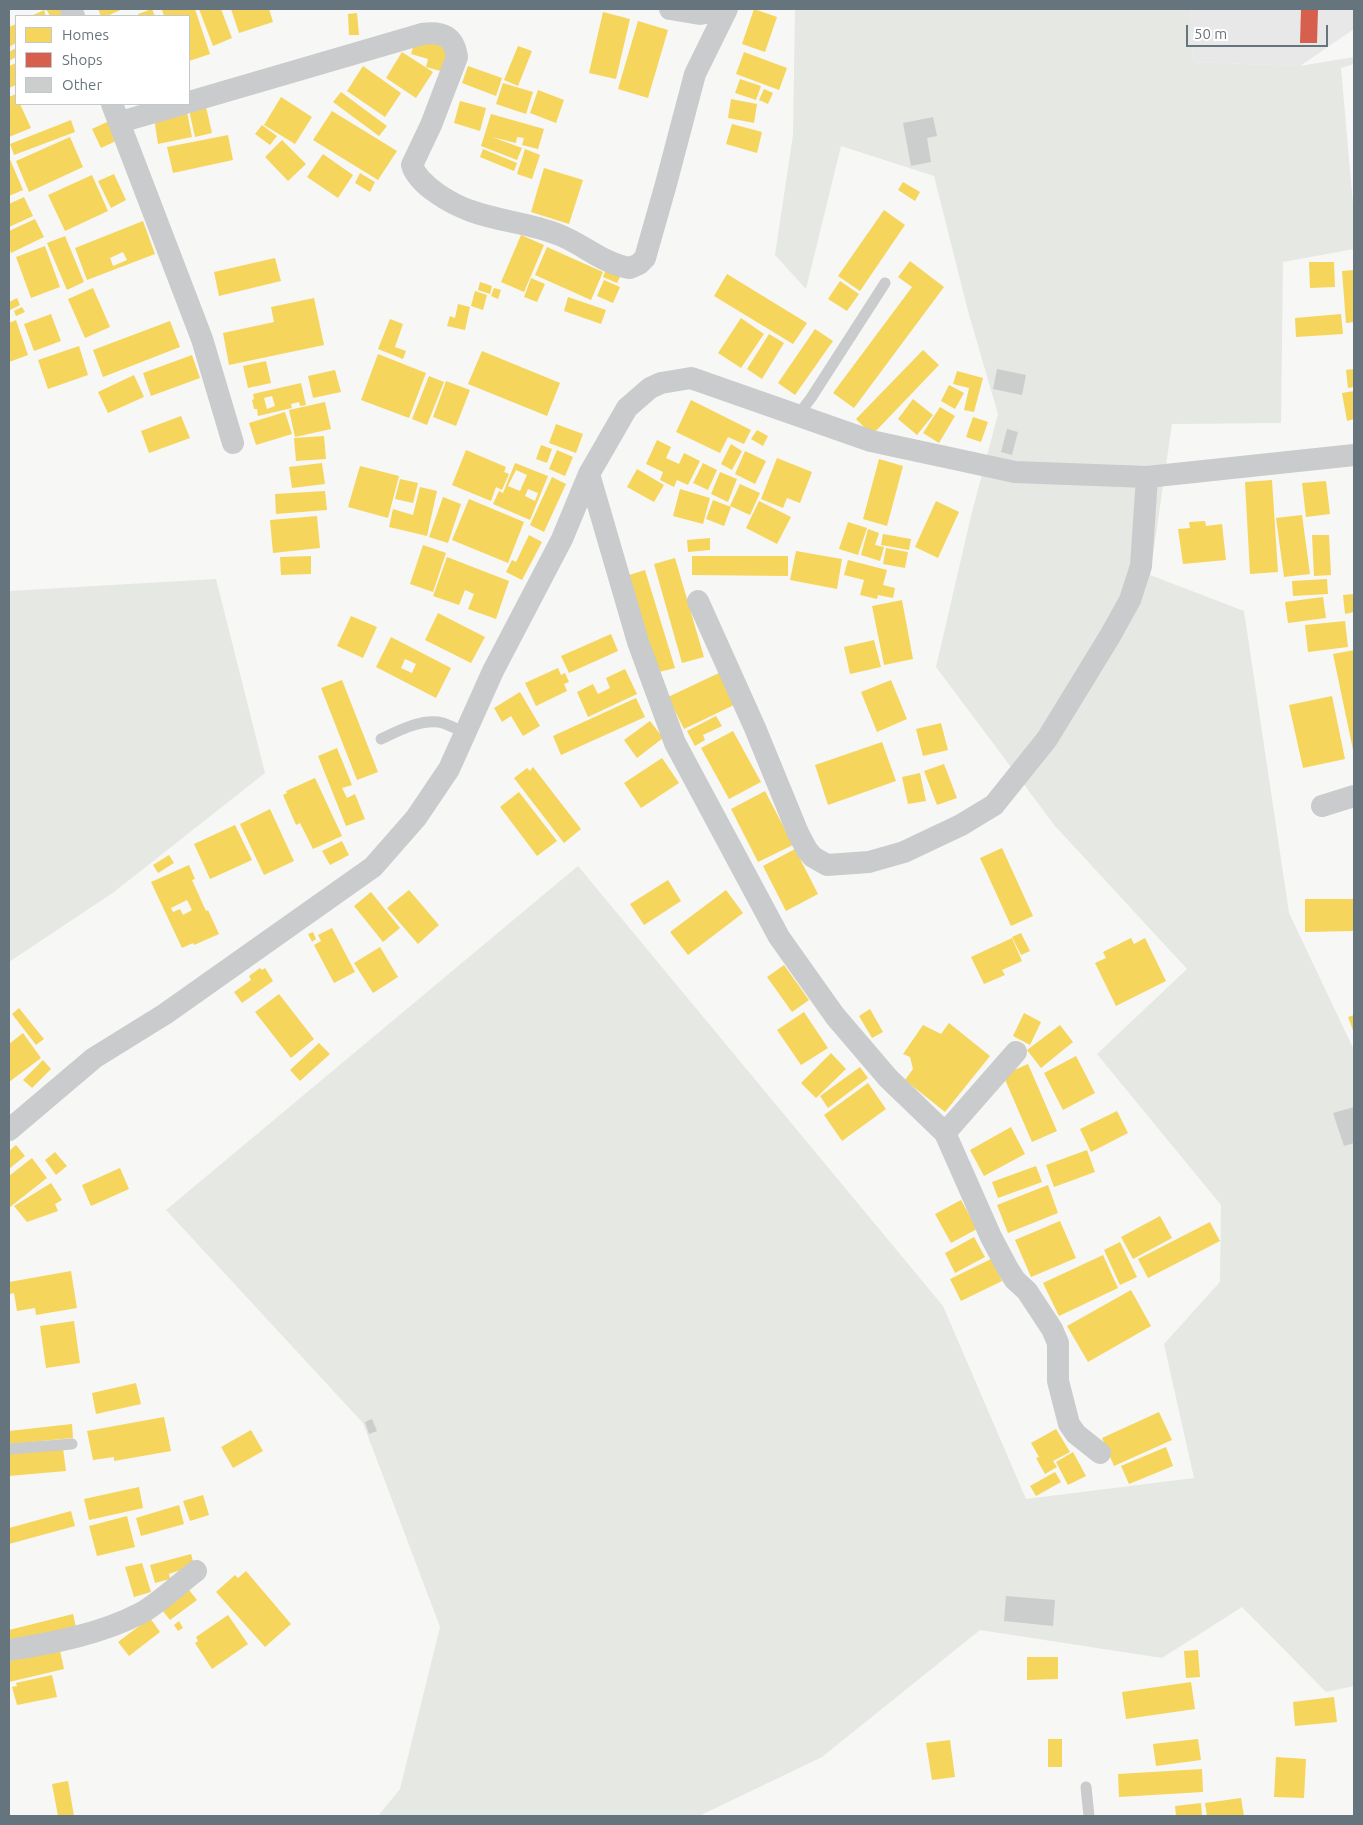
<!DOCTYPE html>
<html>
<head>
<meta charset="utf-8">
<style>
	body { margin:0 }
	#map { position:relative; width:1363px; height:1825px; overflow:hidden; background:#f7f7f6; font-family:Ubuntu,sans-serif }
	canvas { display:block }
	.frame { position:absolute; inset:0; border:10px solid #66757d; pointer-events:none }
	.legend { position:absolute; left:15px; top:15px; width:175px; height:90px; box-sizing:border-box; background:#fff; border:1px solid #c2c8cb; margin:0; padding:6px 9px; list-style:none; font-size:15px; color:#66757d }
	.legend li { display:flex; align-items:center; gap:10px; height:25px }
	.legend b { width:25px; border:1px solid #c2c8cb }
	.scale { position:absolute; left:1186px; top:25px; width:142px; height:22px; box-sizing:border-box; border:2px solid #66757d; border-top:0; padding-left:6px; font-size:15px; line-height:18px; white-space:nowrap; color:#66757d; -webkit-text-stroke:4px #fff; paint-order:stroke }
</style>
</head>
<body>
<div id="map">
<canvas width="1363" height="1825"></canvas>
<div class="frame"></div>
<ul class="legend">
<li><b style="height:14px;background:#f6d55c"></b>Homes</li>
<li><b style="height:14px;background:#d6604d"></b>Shops</li>
<li><b style="height:14px;background:#cccece"></b>Other</li>
</ul>
<div class="scale">50 m</div>
</div>
<script>
const g = document.querySelector('canvas').getContext('2d');
g.lineJoin = 'round';
function fill(path, color) {
  g.fillStyle = color;
  g.fill(path, 'evenodd');
}
function strokePath(path, color, width, dash) {
  g.strokeStyle = color;
  g.lineWidth = width;
  g.lineCap = dash ? 'butt' : 'round';
  g.setLineDash(dash || []);
  g.stroke(path);
}
fill(new Path2D(`
	M1190 9H1354V29L1300 66 1193 62Z`), '#e7e8e7');
fill(new Path2D(`
	M795 9H1190L1193 62 1300 66 1354 57V64L1341 68 1354 216V249L1283 262 1281 423 1172 424 1150 575 1244 611 1289 913 1354 1050V1686L1326 1692 1242 1607 1162 1658 980 1630 822 1757 699 1816H378L400 1789 440 1627 363 1423 166 1210 578 866 943 1306 1026 1499 1194 1478 1164 1344 1220 1282 1221 1205 1097 1054 1187 969 1055 826 936 667 971 516 998 414 968 311 934 176 841 146 806 289 775 255 793 135Z
	M216 579 265 773 114 892 9 962V591Z`), '#e6e8e4');
fill(new Path2D(`
	M46 9H62L65 16H50Z
	M98 9H123L107 16H101Z
	M152 9 155 16H139L138 14Z
	M167 9H195L210 54 189 61V16H164L162 10Z
	M199 9H221L232 38 213 46Z
	M231 9H269L273 22 239 33Z
	M754 9 777 17 765 52 742 44Z
	M44 10 46 16H31Z
	M603 12 630 19 616 79 589 73Z
	M357 13 359 35H349L348 14Z
	M638 21 668 30 648 98 618 89Z
	M16 24V43L9 47V27Z
	M416 37 451 48 444 72 426 67 428 59 411 54Z
	M518 46 532 51 518 86 504 80Z
	M16 48V57L9 61V52Z
	M402 52 433 72 416 98 386 78Z
	M744 52 787 68 779 90 736 74Z
	M16 63V85L9 88V66Z
	M363 66 401 93 385 117 347 91Z
	M468 66 502 78 496 96 462 83Z
	M740 79 761 86 756 100 735 93Z
	M503 83 533 92 526 114 496 104Z
	M764 89 773 93 768 104 759 100Z
	M538 90 564 100 556 123 530 113Z
	M341 92 387 126 379 136 333 102Z
	M16 94V104H20L31 128 9 137V97Z
	M281 97 312 117 295 144 264 125Z
	M731 99 757 104 754 123 728 118Z
	M460 101 486 108 480 131 454 123Z
	M206 107 212 133 195 137 189 110Z
	M332 111 397 151 378 180 313 140Z
	M187 112 192 137 158 144 154 118Z
	M491 114 544 129 538 149 522 145 524 138 517 137 516 143 492 137 522 148 517 160 481 146Z
	M71 120 75 132 14 155 10 144Z
	M109 121 118 140 101 148 92 129Z
	M732 124 762 132 757 153 726 144Z
	M262 125 277 136 270 145 255 134Z
	M228 135 233 160 173 173 167 147Z
	M70 137 83 167 29 192 16 161Z
	M282 140 306 164 288 181 265 157Z
	M483 149 517 163 514 171 480 157Z
	M525 149 540 155 532 179 517 174Z
	M323 154 353 175 338 198 307 177Z
	M9 157 23 190 9 196Z
	M544 168 583 180 569 224 531 212Z
	M360 173 375 182 370 192 355 183Z
	M114 174 126 200 111 208 98 181Z
	M92 175 108 211 65 231 48 195Z
	M903 182 920 192 915 201 898 190Z
	M24 197 33 216 9 227V204Z
	M884 210 905 225 860 291 838 276Z
	M35 219 44 237 11 253 9 247V231Z
	M143 221 155 254 87 280 75 248ZM123 252 127 260 113 266 110 258Z
	M521 235 544 245 524 292 501 282Z
	M65 236 84 282 67 290 47 243Z
	M45 246 60 287 31 298 16 257Z
	M547 247 603 272 591 300 535 275Z
	M275 258 281 281 219 296 214 272Z
	M910 261 944 287 854 408 833 393 912 287 898 277Z
	M1309 262H1334L1335 287 1310 288Z
	M606 269 621 275 617 283 603 277Z
	M1354 270V322L1346 323 1342 271Z
	M727 274 807 323 793 344 714 296Z
	M531 278 545 284 537 302 524 297Z
	M604 280 620 287 613 303 597 296Z
	M840 281 859 294 847 311 828 299Z
	M480 282 492 286 490 294 478 290Z
	M93 288 110 327 85 338 68 299Z
	M494 288 501 290 498 299 491 296Z
	M475 291 487 295 483 310 471 306Z
	M568 297 606 310 601 324 564 311Z
	M17 298 20 305 10 310 9 302Z
	M314 298 324 345 229 365 223 333 274 322 271 307Z
	M458 304 470 307 465 330 447 326 450 316 455 318Z
	M22 307 25 312 16 316 14 311Z
	M51 314 61 341 34 351 24 324Z
	M1341 314 1343 334 1296 337 1295 318Z
	M741 318 764 334 741 368 718 353Z
	M390 319 403 324 395 347 406 351 403 359 378 349Z
	M16 320 28 355 9 362V323Z
	M170 321 180 347 103 377 93 350Z
	M815 329 833 341 795 395 778 383Z
	M769 334 784 343 762 379 747 369Z
	M79 346 88 375 48 389 38 360Z
	M923 350 939 365 872 435 856 419Z
	M482 351 560 383 547 416 468 384Z
	M378 354 426 373 409 418 361 400Z
	M192 355 200 378 151 396 143 373Z
	M266 361 271 383 248 388 243 366Z
	M1354 369V387L1348 388 1346 370Z
	M335 370 341 392 313 398 308 376Z
	M957 371 983 378 974 412 964 410 969 388 953 384Z
	M134 375 144 397 108 413 98 392Z
	M429 376 444 382 427 425 412 419Z
	M446 381 470 390 456 426 433 417Z
	M301 383 306 405 300 406 299 402 291 404 292 408 258 416 257 409H254L252 400 254 399 253 394ZM272 396 275 406 267 409 264 398Z
	M949 385 964 393 955 409 941 401Z
	M1354 391V419L1347 421 1342 393Z
	M913 399 933 415 917 435 898 419Z
	M691 400 751 430 744 444 728 437 720 453 676 432Z
	M325 402 331 429 295 437 289 410Z
	M940 407 955 416 939 443 923 433Z
	M285 412 292 434 256 445 249 423Z
	M181 416 190 438 149 453 141 431Z
	M973 417 988 422 981 442 966 437Z
	M556 424 583 434 576 453 549 443Z
	M757 430 768 436 763 446 751 439Z
	M324 436 326 459 296 461 294 438Z
	M657 440 671 447 666 458 679 464 684 453 700 461 688 485 677 480 674 487 660 480 663 472 646 464Z
	M731 444 742 451 732 470 721 464Z
	M541 445 552 449 547 463 536 459Z
	M466 450 506 467 504 472 509 474 502 490 496 487 491 501 452 485Z
	M557 450 573 457 565 476 549 469Z
	M745 451 766 461 755 484 735 474Z
	M777 458 812 472 800 503 787 498 783 508 761 499Z
	M879 459 903 466 887 526 863 519Z
	M322 463 325 484 292 488 289 467Z
	M515 463 548 476 530 520 493 504 499 491 503 493ZM516 470 527 475 520 491 508 486ZM528 489 538 493 535 501 525 496Z
	M703 463 717 470 708 490 693 483Z
	M360 466 399 476 388 518 348 507Z
	M637 469 664 485 654 502 627 487Z
	M720 472 737 479 728 502 711 494Z
	M552 477 566 484 544 532 530 525Z
	M400 479 418 483 413 503 395 499Z
	M1272 480 1278 572 1250 574 1245 482Z
	M1326 481 1330 514 1306 517 1302 483Z
	M740 484 760 493 750 515 730 506Z
	M420 487 437 491 427 536 389 527 393 509 413 515Z
	M680 489 710 498 703 524 673 516Z
	M325 491 327 510 276 514 275 494Z
	M443 497 461 504 448 543 429 537Z
	M469 499 524 522 508 563 452 540Z
	M713 500 731 507 724 526 706 519Z
	M759 501 791 517 777 544 746 528Z
	M936 501 959 512 938 558 915 547Z
	M1302 515 1310 574 1284 577 1276 518Z
	M317 516 320 548 273 553 270 520Z
	M1205 521 1206 526 1222 524 1226 560 1183 564 1178 529 1190 528 1189 522Z
	M848 522 867 528 858 555 839 549Z
	M868 529 879 533 875 545 884 547 880 561 861 555Z
	M883 534 911 539 909 550 881 545Z
	M529 535 542 542 522 580 506 572 512 560 516 562Z
	M1312 535H1329L1331 575 1314 576Z
	M710 538V550L688 552 687 540Z
	M423 545 446 553 433 592 410 584Z
	M886 548 908 552 905 568 883 564Z
	M796 551 842 559 837 589 790 580Z
	M311 556V574L281 575 280 557Z
	M692 556H788V576L692 575Z
	M447 557 509 581 496 619 468 609 474 594 465 590 459 605 433 596Z
	M675 558 704 657 682 663 654 564Z
	M848 560 887 570 883 585 895 588 893 598 878 595 877 599 860 595 864 580 844 575Z
	M645 570 675 668 655 673 626 576Z
	M1327 579 1328 594 1293 596 1292 581Z
	M1354 594V612L1345 614 1343 595Z
	M1323 597 1326 618 1288 623 1285 602Z
	M902 600 913 659 884 665 872 606Z
	M438 613 485 637 471 663 425 640Z
	M351 616 377 627 363 658 337 646Z
	M1345 621 1348 647 1308 652 1305 625Z
	M611 634 618 651 569 673 561 656Z
	M391 637 451 668 436 698 376 667ZM405 659 416 664 412 673 401 668Z
	M874 640 881 667 850 674 844 647Z
	M1354 650V750H1353L1333 654Z
	M558 668 561 675 565 673 569 682 564 684 567 691 536 706 525 683Z
	M625 669 637 694 588 717 577 692 593 684 598 694 610 688 606 678Z
	M721 672 736 704 684 729 668 697Z
	M342 680 378 772 357 780 321 688Z
	M891 680 907 719 877 732 861 692Z
	M520 692 540 726 523 736 511 716 502 722 494 708Z
	M1332 696 1345 759 1303 768 1289 705Z
	M636 698 645 717 561 755 553 736Z
	M716 716 722 726 703 735 705 740 695 746 687 731Z
	M650 721 663 738 637 758 624 740Z
	M941 723 948 750 923 756 916 729Z
	M733 731 761 782 729 799 701 748Z
	M882 742 896 781 828 805 815 765Z
	M337 748 352 785 342 788 347 798 355 794 365 819 346 826 318 756Z
	M662 758 679 783 641 808 624 783Z
	M944 764 957 798 937 805 924 771Z
	M533 767 581 829 564 843 514 778 527 768 530 771Z
	M920 773 926 801 908 804 902 777Z
	M315 778 342 836 313 849 300 823 296 825 283 795 287 793 286 791Z
	M765 791 793 845 758 862 731 809Z
	M519 792 557 841 537 856 500 807Z
	M270 809 294 861 264 875 240 824Z
	M235 825 252 860 210 879 194 844Z
	M342 841 349 855 330 865 322 851Z
	M1002 848 1033 916 1011 926 980 858Z
	M795 849 818 894 786 911 763 866Z
	M169 855 174 863 158 873 153 865Z
	M189 865 195 879 192 880 206 911 208 910 219 934 194 945 193 943 182 948 151 882ZM187 900 192 910 183 915 180 909 173 912 171 908Z
	M668 880 681 901 644 925 630 904Z
	M409 890 439 925 418 944 387 908Z
	M726 890 743 913 688 955 670 932Z
	M371 892 400 928 383 942 354 906Z
	M1305 899H1354V931L1305 932Z
	M332 928 355 972 334 983 314 945 321 941 318 935Z
	M313 932 316 939 312 942 308 934Z
	M1021 933 1030 951 1021 955 1012 937Z
	M1012 938 1022 961 1002 970 1005 975 984 984 971 957Z
	M1131 938 1134 944 1145 938 1166 981 1116 1006 1095 963 1106 958 1103 952Z
	M380 947 398 977 373 993 354 963Z
	M784 965 809 1000 792 1012 767 977Z
	M260 968 262 970 265 968 273 981 242 1003 234 992 251 980 249 976Z
	M279 994 314 1039 291 1058 255 1012Z
	M19 1008 44 1039 36 1045 12 1014Z
	M870 1009 883 1032 872 1038 859 1016Z
	M804 1012 828 1048 801 1065 777 1030Z
	M1024 1013 1041 1022 1030 1045 1013 1036Z
	M1354 1015V1033L1348 1017Z
	M949 1023 990 1056 945 1112 905 1080 913 1069 910 1057 903 1054 923 1025 941 1034Z
	M1060 1025 1073 1042 1041 1068 1027 1050Z
	M23 1033 41 1058 9 1082V1044Z
	M319 1043 330 1054 300 1081 290 1070Z
	M831 1053 846 1069 816 1098 801 1083Z
	M1076 1056 1095 1093 1063 1110 1044 1073Z
	M43 1060 51 1069 32 1088 23 1080Z
	M1028 1064 1057 1131 1032 1142 1003 1075Z
	M860 1067 868 1078 828 1108 820 1096Z
	M868 1083 886 1109 842 1141 824 1115Z
	M1117 1111 1128 1133 1091 1152 1080 1129Z
	M1011 1127 1025 1154 984 1176 970 1150Z
	M16 1145 25 1156 9 1169V1151Z
	M1087 1150 1095 1172 1054 1187 1046 1165Z
	M55 1152 67 1166 56 1175 45 1160Z
	M32 1158 47 1178 10 1207 9 1176Z
	M1036 1166 1042 1182 998 1198 992 1182Z
	M120 1168 129 1189 91 1206 82 1185Z
	M51 1183 62 1200 55 1204 58 1211 27 1222 14 1206Z
	M1048 1185 1058 1213 1008 1233 997 1205Z
	M961 1200 977 1229 951 1243 935 1214Z
	M1160 1216 1172 1238 1133 1259 1121 1237Z
	M1060 1221 1076 1258 1031 1277 1015 1240Z
	M1210 1222 1220 1241 1148 1278 1138 1259Z
	M974 1237 985 1257 955 1273 945 1253Z
	M1120 1242 1137 1277 1120 1285 1104 1250Z
	M1103 1255 1118 1288 1059 1316 1043 1283Z
	M991 1259 1002 1281 961 1301 950 1279Z
	M71 1271 77 1308 36 1315 35 1308 17 1311 14 1293 10 1294 9 1282Z
	M1131 1290 1151 1326 1088 1362 1067 1326Z
	M74 1321 80 1363 46 1368 40 1326Z
	M136 1383 141 1404 96 1414 92 1393Z
	M1159 1412 1172 1440 1114 1466 1102 1438Z
	M164 1417 171 1451 114 1461V1457L93 1460 87 1431Z
	M72 1424 73 1438 9 1444V1431Z
	M1056 1429 1070 1452 1053 1461 1057 1467 1045 1474 1036 1458 1039 1457 1031 1443Z
	M251 1430 263 1451 233 1468 221 1447Z
	M1166 1447 1173 1466 1129 1484 1121 1466Z
	M63 1448 66 1471 9 1476V1453Z
	M1073 1452 1086 1476 1068 1485 1056 1462Z
	M1055 1472 1061 1482 1036 1496 1030 1486Z
	M139 1487 143 1508 89 1520 84 1499Z
	M203 1495 209 1515 190 1521 183 1501Z
	M179 1505 184 1524 141 1536 136 1518Z
	M71 1511 75 1526 9 1544V1528Z
	M127 1516 135 1547 97 1556 89 1526Z
	M191 1554 194 1565 169 1574 170 1579 155 1583 150 1565Z
	M142 1563 151 1592 134 1597 125 1567Z
	M246 1571 291 1624 265 1647 216 1592 235 1575 238 1578Z
	M189 1590 197 1600 170 1620 162 1610Z
	M73 1614 76 1627 9 1645V1630Z
	M228 1615 248 1644 212 1669 195 1643 198 1641 196 1637Z
	M150 1618 160 1632 129 1656 118 1642Z
	M179 1621 183 1628 178 1631 174 1625Z
	M59 1646 64 1669 9 1682V1657Z
	M1198 1650 1200 1677 1186 1678 1184 1651Z
	M1027 1657H1058V1679L1027 1680Z
	M52 1675 57 1697 17 1705 12 1687 17 1686 16 1683Z
	M1191 1682 1195 1709 1126 1719 1122 1692Z
	M1334 1697 1337 1722 1295 1726 1293 1702Z
	M1048 1739H1062V1767H1048Z
	M1198 1739 1201 1760 1156 1766 1153 1744Z
	M950 1740 955 1777 932 1780 926 1743Z
	M1276 1757 1306 1759 1304 1798 1274 1797Z
	M1202 1769 1203 1792 1119 1797 1118 1774Z
	M68 1781 74 1816H58L52 1784Z
	M1241 1798 1244 1816H1207L1205 1803Z
	M1201 1803 1202 1816H1176L1175 1806Z`), '#f6d55c');
fill(new Path2D(`
	M1301 9H1318L1317 43H1300Z`), '#d6604d');
fill(new Path2D(`
	M933 117 937 136 927 138 931 162 911 166 903 123Z
	M997 369 1026 375 1022 395 993 389Z
	M1007 429 1018 432 1012 455 1001 452Z
	M1354 1107V1143L1344 1146 1333 1113Z
	M372 1419 377 1431 369 1434 365 1422Z
	M1006 1596 1055 1600 1053 1626 1004 1621Z`), '#cccece');
strokePath(new Path2D(`
	M798 415 811 398 885 283
	M381 739C400 730 423 718 443 723 451 726 459 730 466 733
	M9 1449 72 1444
	M1086 1787 1089 1816`), '#c9cbcc', 11);
strokePath(new Path2D(`
	M71 9 74 16
	M670 9 700 14 726 10
	M189 102 422 34C442 31 454 36 457 57L431 125 412 165C418 185 451 204 471 211 498 221 529 223 557 234 582 243 603 264 630 268L639 264 645 258 666 184 695 74 727 9
	M112 104 202 339 233 443
	M120 122 183 104
	M589 474 638 642 675 743 779 937 835 1016 888 1078 945 1133 991 1237 1008 1269 1015 1280 1027 1291 1052 1329 1058 1343V1381L1069 1424 1076 1434 1100 1453
	M698 601 755 728 798 833 807 850 813 857 827 865 869 862 904 852 961 825 994 805 1047 739 1110 636 1130 600 1141 566 1147 477
	M1322 806 1354 796
	M9 1130 94 1058 165 1014 373 867 416 818 449 769 493 671 562 539 589 474 627 408 650 388 661 383 691 378 871 441 1015 472 1147 477 1354 455
	M945 1133 1016 1052
	M9 1650C53 1643 101 1634 141 1613 158 1604 180 1583 196 1571`), '#c9cbcc', 22);
</script>
</body>
</html>
